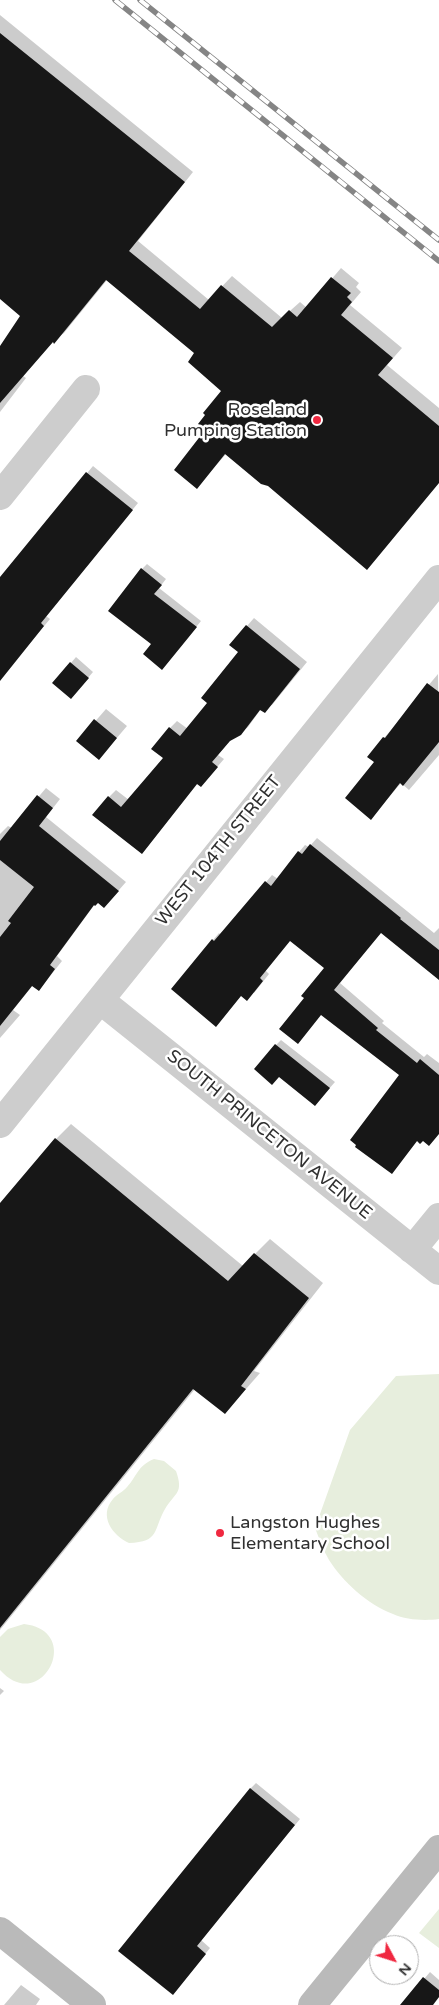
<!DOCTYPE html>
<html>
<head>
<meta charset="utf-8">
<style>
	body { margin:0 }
	#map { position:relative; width:439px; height:2005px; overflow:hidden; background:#fff; font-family:"Varela Round",sans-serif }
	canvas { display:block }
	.north { position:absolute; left:369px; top:1935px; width:50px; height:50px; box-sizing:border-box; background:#fff; border:1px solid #acacac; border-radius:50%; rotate:130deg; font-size:14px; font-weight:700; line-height:20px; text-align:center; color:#303030 }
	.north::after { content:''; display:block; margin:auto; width:18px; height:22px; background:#f02840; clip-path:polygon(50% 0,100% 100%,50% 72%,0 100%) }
</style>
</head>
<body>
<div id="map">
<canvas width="439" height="2005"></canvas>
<div class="north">N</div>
</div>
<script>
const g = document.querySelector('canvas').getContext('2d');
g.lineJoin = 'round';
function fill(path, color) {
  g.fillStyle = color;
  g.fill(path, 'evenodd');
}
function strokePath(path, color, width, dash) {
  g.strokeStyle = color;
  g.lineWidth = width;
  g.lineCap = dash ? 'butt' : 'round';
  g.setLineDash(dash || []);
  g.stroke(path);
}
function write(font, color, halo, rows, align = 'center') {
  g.font = font + ' "Varela Round",sans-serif';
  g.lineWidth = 5;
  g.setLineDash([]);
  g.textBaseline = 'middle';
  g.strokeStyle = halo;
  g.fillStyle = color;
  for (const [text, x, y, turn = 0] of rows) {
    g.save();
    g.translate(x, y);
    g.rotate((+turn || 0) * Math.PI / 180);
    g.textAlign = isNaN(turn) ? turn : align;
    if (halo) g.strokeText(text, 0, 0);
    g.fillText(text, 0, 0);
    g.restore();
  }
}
fill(new Path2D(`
	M439 1374V1619C425 1621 406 1620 393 1614 367 1604 343 1582 329 1560 323 1550 319 1538 315 1528L350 1430 396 1376Z
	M154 1459 164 1461 176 1471C184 1494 175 1492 165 1509 153 1530 160 1542 129 1543 113 1536 98 1516 113 1499 117 1494 123 1492 127 1487 138 1475 137 1466 154 1459Z
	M24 1624C85 1631 41 1716 0 1670V1637L8 1629Z
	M439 1909V1948L419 1933Z`), '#e7eedd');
fill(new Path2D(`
	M0 15 193 172 138 241 209 300 232 276 282 318 300 302 307 308 341 268 359 283 356 287 361 292 350 305 402 348 387 365 439 408V483L269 485 226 454 197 487 207 430 223 391 196 353 107 280 64 333 53 341 23 376 26 378 0 412V348L22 316 0 298Z
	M93 466 138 503 46 616 50 619 10 667 0 676V578Z
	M147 564 166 579 159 588 201 621 167 663 153 644 142 569Z
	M254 618 307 662 272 705 261 709 248 727 240 734 231 739 218 755 224 759 201 786 198 783 142 853 109 797 116 790 129 800 164 757 153 748 170 728 177 721 188 729 209 703 239 652 247 626Z
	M76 657 93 672 76 692 54 683Z
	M438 674 439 755 409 790 401 783 371 818 376 762 369 756Z
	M106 709 127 726 99 759 78 741Z
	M46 788 60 799 46 817 126 882 104 907 98 901 95 904 57 956 62 961 39 990 33 985 13 1010 20 1015 0 1038V834L8 826 12 828Z
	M317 838 434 933 439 928V978L381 932 340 983 384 1021 382 1023 424 1057 427 1054 439 1063V1133L418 1140 392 1172 400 1075 322 1014 305 998 326 968 290 940 265 970 269 974 254 993 213 940 219 933 221 935 272 875 278 879 299 852 305 845 309 847Z
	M281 1040 335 1082 320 1099 276 1045Z
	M71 1124 243 1266 270 1239 323 1283 254 1371 260 1373 225 1413 195 1389 0 1630V1205L56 1139Z
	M0 1688 4 1691 0 1695Z
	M256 1783 300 1819 201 1940 210 1948 178 1988 250 1789Z
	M430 1972 439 1980V1997L432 2005H402Z
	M21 1985 40 1999 36 2005H4Z`), '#0003');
fill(new Path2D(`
	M0 33 185 182 129 251 200 309 221 285 272 327 289 310 297 317 331 277 351 293 347 297 352 302 341 315 393 358 378 375 439 426V483L367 570 268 486 261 484 225 454 197 489 174 470 205 430 198 424 205 415 203 413 221 391 188 362 194 353 106 280 54 344 53 342 0 403V346L20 316 0 299Z
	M86 472 133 510 41 623 44 626 0 681V577Z
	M141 568 162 585 154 594 197 627 162 670 143 654 151 644 108 611Z
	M246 625 300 669 265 713 260 710 241 735 230 741 212 762 218 767 201 787 197 784 142 854 92 815 108 796 121 807 163 758 151 749 169 727 180 736 207 703 201 698 238 652 229 645Z
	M70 662 89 678 71 699 52 683Z
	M427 683 439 692V742L403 786 400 783 371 820 345 798 374 762 367 757 383 737 385 738Z
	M94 719 117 738 99 760 76 741Z
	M37 795 53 808 39 826 119 891 104 908 98 903 95 906 94 905 50 965 55 969 39 991 32 986 0 1026V937L11 923 8 921 34 887 0 860V841Z
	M310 844 401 918 400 919 439 950V980L381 933 334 990 378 1028 376 1030 417 1063 420 1059 439 1075V1134L429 1146 423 1141 420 1144 417 1141 392 1174 355 1147 356 1145 350 1140 399 1075 321 1015 298 1044 279 1029 304 998 301 996 324 968 290 941 260 978 263 981 247 1001 241 996 216 1027 171 989 212 939 214 941 265 881 271 886 298 851 302 854Z
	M275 1044 330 1088 315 1106 279 1077 272 1085 254 1069Z
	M55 1138 228 1281 254 1253 309 1298 241 1386 246 1389 225 1414 193 1389 0 1628V1203Z
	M250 1788 295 1825 197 1946 206 1954 173 1995 118 1951Z
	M423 1977 439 1990V1997L433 2005H400Z`), '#171717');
strokePath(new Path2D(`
	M0 496 86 389
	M100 1000 439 1271
	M0 1124 439 579
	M412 1250 439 1217`), '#cdcdcd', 28);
strokePath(new Path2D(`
	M0 1931 92 2005
	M312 2005 439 1849`), '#bababa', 28);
const rail = new Path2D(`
	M115 0 439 261
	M140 0 439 240`);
strokePath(rail, '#858585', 5.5);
strokePath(rail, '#fff', 4, [11]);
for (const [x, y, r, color] of [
	[317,420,5,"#f02840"],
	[220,1533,5,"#f02840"]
]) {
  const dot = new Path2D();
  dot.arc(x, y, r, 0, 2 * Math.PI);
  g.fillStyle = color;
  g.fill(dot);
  strokePath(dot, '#fff', 2);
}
write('18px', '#303030', '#fff', [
	["Roseland",307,410],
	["Pumping Station",307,431],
	["Langston Hughes",230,1523,"left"],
	["Elementary School",230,1544,"left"]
], 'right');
write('18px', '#303030', '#fff', [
	["WEST 104TH STREET",219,851,-51],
	["SOUTH PRINCETON AVENUE",269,1135,39]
]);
</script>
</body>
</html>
